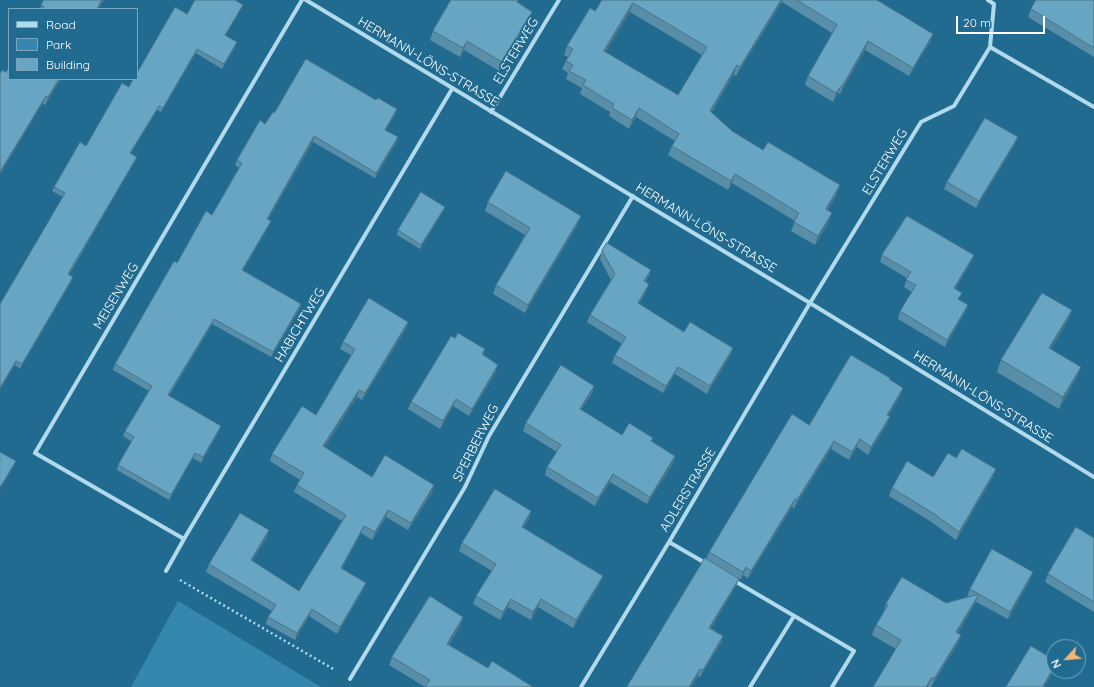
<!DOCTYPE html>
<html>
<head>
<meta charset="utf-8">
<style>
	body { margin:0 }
	#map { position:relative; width:1094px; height:687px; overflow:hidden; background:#216b91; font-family:Quicksand,sans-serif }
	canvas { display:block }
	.legend { position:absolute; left:8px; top:8px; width:130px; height:72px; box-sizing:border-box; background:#216b91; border:1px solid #7aa6bd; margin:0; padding:5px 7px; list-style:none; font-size:12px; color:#fff }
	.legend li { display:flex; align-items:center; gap:8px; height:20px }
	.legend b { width:20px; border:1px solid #7aa6bd }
	.north { position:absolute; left:1046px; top:639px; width:40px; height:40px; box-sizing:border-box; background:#216b91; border:1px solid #7aa6bd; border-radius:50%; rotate:244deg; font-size:11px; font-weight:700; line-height:16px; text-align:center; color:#fff }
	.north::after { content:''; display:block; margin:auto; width:14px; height:18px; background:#f9b574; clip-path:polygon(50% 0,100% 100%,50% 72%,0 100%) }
	.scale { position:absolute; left:956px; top:16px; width:89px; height:18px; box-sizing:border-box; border:2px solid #fff; border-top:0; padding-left:5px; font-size:12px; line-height:14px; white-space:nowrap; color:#fff; -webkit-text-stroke:3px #216b91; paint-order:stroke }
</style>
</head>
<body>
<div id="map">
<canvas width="1094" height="687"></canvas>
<ul class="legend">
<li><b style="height:5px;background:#b2daed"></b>Road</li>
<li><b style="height:11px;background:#3587ae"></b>Park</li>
<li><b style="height:11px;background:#67a5c3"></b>Building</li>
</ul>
<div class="north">N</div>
<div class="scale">20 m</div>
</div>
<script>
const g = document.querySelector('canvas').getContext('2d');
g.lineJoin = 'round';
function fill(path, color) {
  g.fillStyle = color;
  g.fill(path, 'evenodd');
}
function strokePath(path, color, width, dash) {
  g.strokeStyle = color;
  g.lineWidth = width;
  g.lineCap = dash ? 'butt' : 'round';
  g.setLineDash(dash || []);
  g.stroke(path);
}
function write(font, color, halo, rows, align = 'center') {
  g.font = font + ' Quicksand,sans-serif';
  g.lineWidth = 4;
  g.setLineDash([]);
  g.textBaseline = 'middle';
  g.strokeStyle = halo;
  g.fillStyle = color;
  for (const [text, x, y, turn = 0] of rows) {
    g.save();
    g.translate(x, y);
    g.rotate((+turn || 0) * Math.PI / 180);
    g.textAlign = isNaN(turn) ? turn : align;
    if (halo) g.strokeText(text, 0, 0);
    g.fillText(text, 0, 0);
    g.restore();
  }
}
fill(new Path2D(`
	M178 601 321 687H131Z`), '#3587ae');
strokePath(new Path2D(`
	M180 580 335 670`), '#b2daed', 2.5, [2, 3]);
strokePath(new Path2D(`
	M306 0 810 303 1094 477
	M990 47 1094 107
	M491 112 559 0
	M184 539 35 453 302 0
	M669 542 707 564
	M166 571 184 539 452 89
	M733 580 854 651 832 687
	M350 679 465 487 489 436 633 196
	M581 687 669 542 810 303 921 122 954 106 990 47 994 4 988 0
	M750 687 794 616`), '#b2daed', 4);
fill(new Path2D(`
	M44 0H104L98 9H40Z
	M602 0H877L933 34 930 42 909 76 865 50 840 94 838 93 833 102 805 85 808 76 832 33 782 2 736 76 734 74 711 113 732 131 837 194 828 210 829 222 815 245 791 231 795 221 732 183 728 190 668 155 672 146 675 141 636 117 629 129 609 116 610 112 580 94 582 88 566 79 568 73 562 69 568 57 564 55 567 46 595 11ZM630 12 702 55 678 95 605 52Z
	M1094 0V57L1028 17 1031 9Z
	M519 3 532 12 528 21 499 71 464 50 460 57 430 40 433 31Z
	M243 5 241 9 225 36 235 47 222 69 196 53 161 112 157 110 131 153 137 157 135 161 69 275 71 282 20 369 15 365 63 197 52 191 54 187 86 146 129 87 187 14Z
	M6 72 61 79 45 105Z
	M274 113 395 114 385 130 398 137 396 143 375 178 313 142 268 219 271 221 269 226 243 270 301 304 299 310 271 357 212 324 169 396 221 426 219 431 201 463 193 458 169 500 117 470 118 465 132 442 123 436 125 431 149 391 113 370 115 364 177 263 212 215 239 168 235 165 237 160Z
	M1015 144 976 208 944 189 947 182Z
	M488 202 581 216 578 224 525 313 493 294 496 285 525 235 485 211Z
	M445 207 443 211 420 249 397 235 398 230Z
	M602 251 651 270 648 278 646 282V292L639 304 684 332 733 348 730 356 707 394 675 374 663 393 612 363 615 355 622 344 587 322 590 315 611 280 600 259Z
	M882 255H974L971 262 955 289 959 300 965 312 945 347 898 319 900 311 912 292 904 287 907 278 880 262Z
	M1072 310 1067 322 1051 349 1081 367 1076 379 1059 409 997 372 1001 360Z
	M408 322 406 329 362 400 357 397 325 447 372 477 432 493 408 530 386 517 372 540 361 533 342 568 363 590 337 634 309 616 295 640 266 624 268 617 272 611 206 572 209 564 269 530 267 537 252 561 299 591 342 521 294 492 297 485 300 480 270 461 272 454 316 415 351 355 340 349 343 342Z
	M455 338 485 349 483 355 496 372 469 416 453 406 440 429 408 409 411 402Z
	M889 380 903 388 900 396 888 416H890L887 424 868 455 857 447 849 460 831 449 794 508 792 507 748 578 743 575 740 580 739 579 736 586 711 628 723 636 721 643 700 677 698 676 691 687H627L706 559 709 552 809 425Z
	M594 386 592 394 581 410 622 435 653 438 652 442 675 456 673 464 647 504 610 482 595 506 545 475 547 467 557 452 523 431 526 423Z
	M956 458 993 477 956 540 930 521 889 496 892 488 933 477Z
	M531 511 529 519 523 528 600 583 573 628 538 607 531 620 508 607 500 620 473 604 476 596 492 571 459 551 462 543Z
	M1094 538V612L1045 582 1048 574Z
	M1030 580 1008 619 976 602 958 633 961 635 957 645 931 687H928L896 649 872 635 876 625 883 614 886 604 946 603 968 597H967L970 589Z
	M461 625 449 645 488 668 425 687 389 665 392 657Z`), '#598ea8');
fill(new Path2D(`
	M102 0H104L98 9H97Z
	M781 0H783L782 2 736 76 740 67Z
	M633 3 630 12 601 60 604 51Z
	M243 5 241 9 223 40 225 35Z
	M532 12 528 21 499 71 502 62Z
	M933 34 930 42 909 76 913 68Z
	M467 41 464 50 460 57 463 48Z
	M868 41 865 50 840 94 843 85Z
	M237 42 235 47 222 69 224 64Z
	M197 49 196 53 161 112 163 108Z
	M737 65 734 74 706 120 710 111Z
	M59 79H61L45 105 48 97Z
	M842 85 838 93 833 102 836 93Z
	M46 96 43 103 0 175V172Z
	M159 106 157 110 129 157 130 153Z
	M639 108 636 117 629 129 632 120Z
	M397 109 395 114 383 135 385 130Z
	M314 136 313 142 265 224 267 219Z
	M398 137 396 143 375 178 376 173Z
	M1018 137 1015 144 976 208 979 201Z
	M137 157 135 161 66 279 68 274Z
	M735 174 732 183 728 190 731 181Z
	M840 185 837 194 823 218 826 209Z
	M445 207 443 211 420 249 421 245Z
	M832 213 829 222 815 245 818 236Z
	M581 216 578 224 525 313 528 305Z
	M271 221 269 226 240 275 242 270Z
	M974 255 971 262 951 295 954 288Z
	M651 270 648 278 641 289 644 281Z
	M73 277 71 282 20 369 22 364Z
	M649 284 646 292 635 311 638 303Z
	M301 304 299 310 271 357 273 352Z
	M968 305 965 312 945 347 947 340Z
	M1072 310 1067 322 1045 360 1049 348Z
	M214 319 212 324 166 400 168 395Z
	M408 322 406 329 362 400 365 393Z
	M733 348 730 356 707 394 710 386Z
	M16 361 15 365 0 390V388Z
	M498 365 496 372 469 416 472 409Z
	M678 367 675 374 663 393 666 386Z
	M1081 367 1076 379 1059 409 1063 397Z
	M594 386 592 394 577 417 580 409Z
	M903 388 900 396 884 423 887 415Z
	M359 390 357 397 321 454 323 446Z
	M456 399 453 406 440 429 443 421Z
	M890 416 887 424 868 455 871 447Z
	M221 426 219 431 201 463 203 457Z
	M860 439 857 447 849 460 852 452Z
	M834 441 831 449 794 508 797 500Z
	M195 453 193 458 169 500 171 495Z
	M675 456 673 464 647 504 650 497Z
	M16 461 14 466 0 490 1 486Z
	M996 469 993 477 956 540 959 532Z
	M613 474 610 482 595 506 598 498Z
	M434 485 432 493 408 530 411 523Z
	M795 499 792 507 748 578 751 571Z
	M388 510 386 517 372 540 375 532Z
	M531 511 529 519 519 535 522 527Z
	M364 526 361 533 338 575 341 568Z
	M269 530 267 537 249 567 251 560Z
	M746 567 743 575 740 580 743 572Z
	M1033 572 1030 580 1008 619 1010 612Z
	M603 576 600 583 573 628 576 620Z
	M739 579 736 586 707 635 709 628Z
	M366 583 363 590 337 634 340 627Z
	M979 594 975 604 952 642 956 632Z
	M511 599 508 607 500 620 503 612Z
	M541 599 538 607 531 620 533 612Z
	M312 609 309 616 295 640 297 633Z
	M463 617 461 625 444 652 447 644Z
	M961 635 957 645 931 687 934 679Z
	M723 636 721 643 700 677 703 670Z
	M1054 667V671L1044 687H1042Z
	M700 669 698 676 691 687H689Z
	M932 677 928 687H926Z`), '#487488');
const building = new Path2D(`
	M44 0H102L97 9H43L44 7 41 5Z
	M195 0H235L243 5 225 35 237 42 224 64 197 49 163 108 159 106 130 153 137 157 68 274 73 277 22 364 16 361 0 388V304L65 193 54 187 80 142 86 146 122 83 129 87 133 79H137V73L175 7 187 14Z
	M451 0H518L517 2 532 12 502 62 467 41 463 48 433 31Z
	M602 0H781L740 67 737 65 710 111 732 131 763 150 768 142 840 185 826 209 832 213 818 236 794 222 799 213 735 174 731 181 672 146 679 134 639 108 632 120 612 108 614 104 583 85 586 80 569 71 573 65 566 61 573 49 567 46 590 8 595 11ZM633 3 707 47 678 95 604 51Z
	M797 0H877L933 34 913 68 868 41 843 85H842L836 93 808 76 837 25Z
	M1036 0H1094V48L1031 9Z
	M306 59 376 100 378 98 397 109 385 130 398 137 376 173 314 136 267 219 271 221 242 270 301 304 273 352 214 319 168 395 221 426 203 457 195 453 171 495 118 465 134 437 125 431 152 386 115 364 174 261 177 263 206 211 212 215 242 163 237 160 260 120 265 124 273 112 274 113Z
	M9 67V79H59L48 97 46 96 0 172V74L2 70 6 72Z
	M985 118 1018 137 979 201 947 182Z
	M506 171 581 216 528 305 496 285 530 228 488 202Z
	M421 192 445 207 421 245 398 230Z
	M907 216 974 255 954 288 962 293 958 299 968 305 947 340 900 311 916 285 906 280 911 272 882 255Z
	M607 243 651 270 644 281 649 284 638 303 684 332 690 322 733 348 710 386 678 367 666 386 615 355 626 337 590 315 615 274 602 251Z
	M1042 293 1072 310 1049 348 1081 367 1063 397 1001 360Z
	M369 298 408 322 365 393 359 390 323 446 372 477 385 455 434 485 411 523 388 510 375 532 364 526 341 568 366 583 340 627 312 609 297 633 268 617 276 605 209 564 240 513 269 530 251 560 299 591 346 515 297 485 304 473 272 454 302 406 316 415 355 349 343 342Z
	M458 333 485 349 482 354 498 365 472 409 456 399 443 421 411 402 451 336 455 338Z
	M851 355 890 378 889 379 903 388 887 415 890 416 871 447 860 439 852 452 834 441 797 500 795 499 751 571 746 567 743 572 709 552 792 414 809 425Z
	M561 365 594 386 580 409 622 435 629 423 653 438 651 441 675 456 650 497 613 474 598 498 547 467 561 445 526 423Z
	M962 449 996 469 959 532 933 513 892 488 907 461 933 477 948 453 956 458Z
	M0 452 16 461 1 486H0Z
	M495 489 531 511 522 527 603 576 576 620 541 599 533 612 511 599 503 612 476 596 496 564 462 543Z
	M1076 527 1094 538V602L1048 574Z
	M992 549 1033 572 1010 612 970 589Z
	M705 558 739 579 709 628 723 636 703 670 700 669 689 687H627Z
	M902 577 946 603 979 594 956 632 961 635 934 679 932 677 926 687H873L901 640 876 625 888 605 886 604Z
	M430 596 463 617 447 644 488 668 492 661 533 687H425L430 680 392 657Z
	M1031 646 1054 660V667L1043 686 1045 687H1006Z`);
fill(building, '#67a5c3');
strokePath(building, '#487488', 1);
write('13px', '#fff', '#216b91', [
	["ELSTERWEG",516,51,-59],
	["HERMANN-LÖNS-STRASSE",428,62,31],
	["ELSTERWEG",885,162,-59],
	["HERMANN-LÖNS-STRASSE",706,228,31],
	["MEISENWEG",116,296,-59],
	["HABICHTWEG",300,325,-59],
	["HERMANN-LÖNS-STRASSE",983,397,32],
	["SPERBERWEG",476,443,-63],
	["ADLERSTRASSE",688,490,-59]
]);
</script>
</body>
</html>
